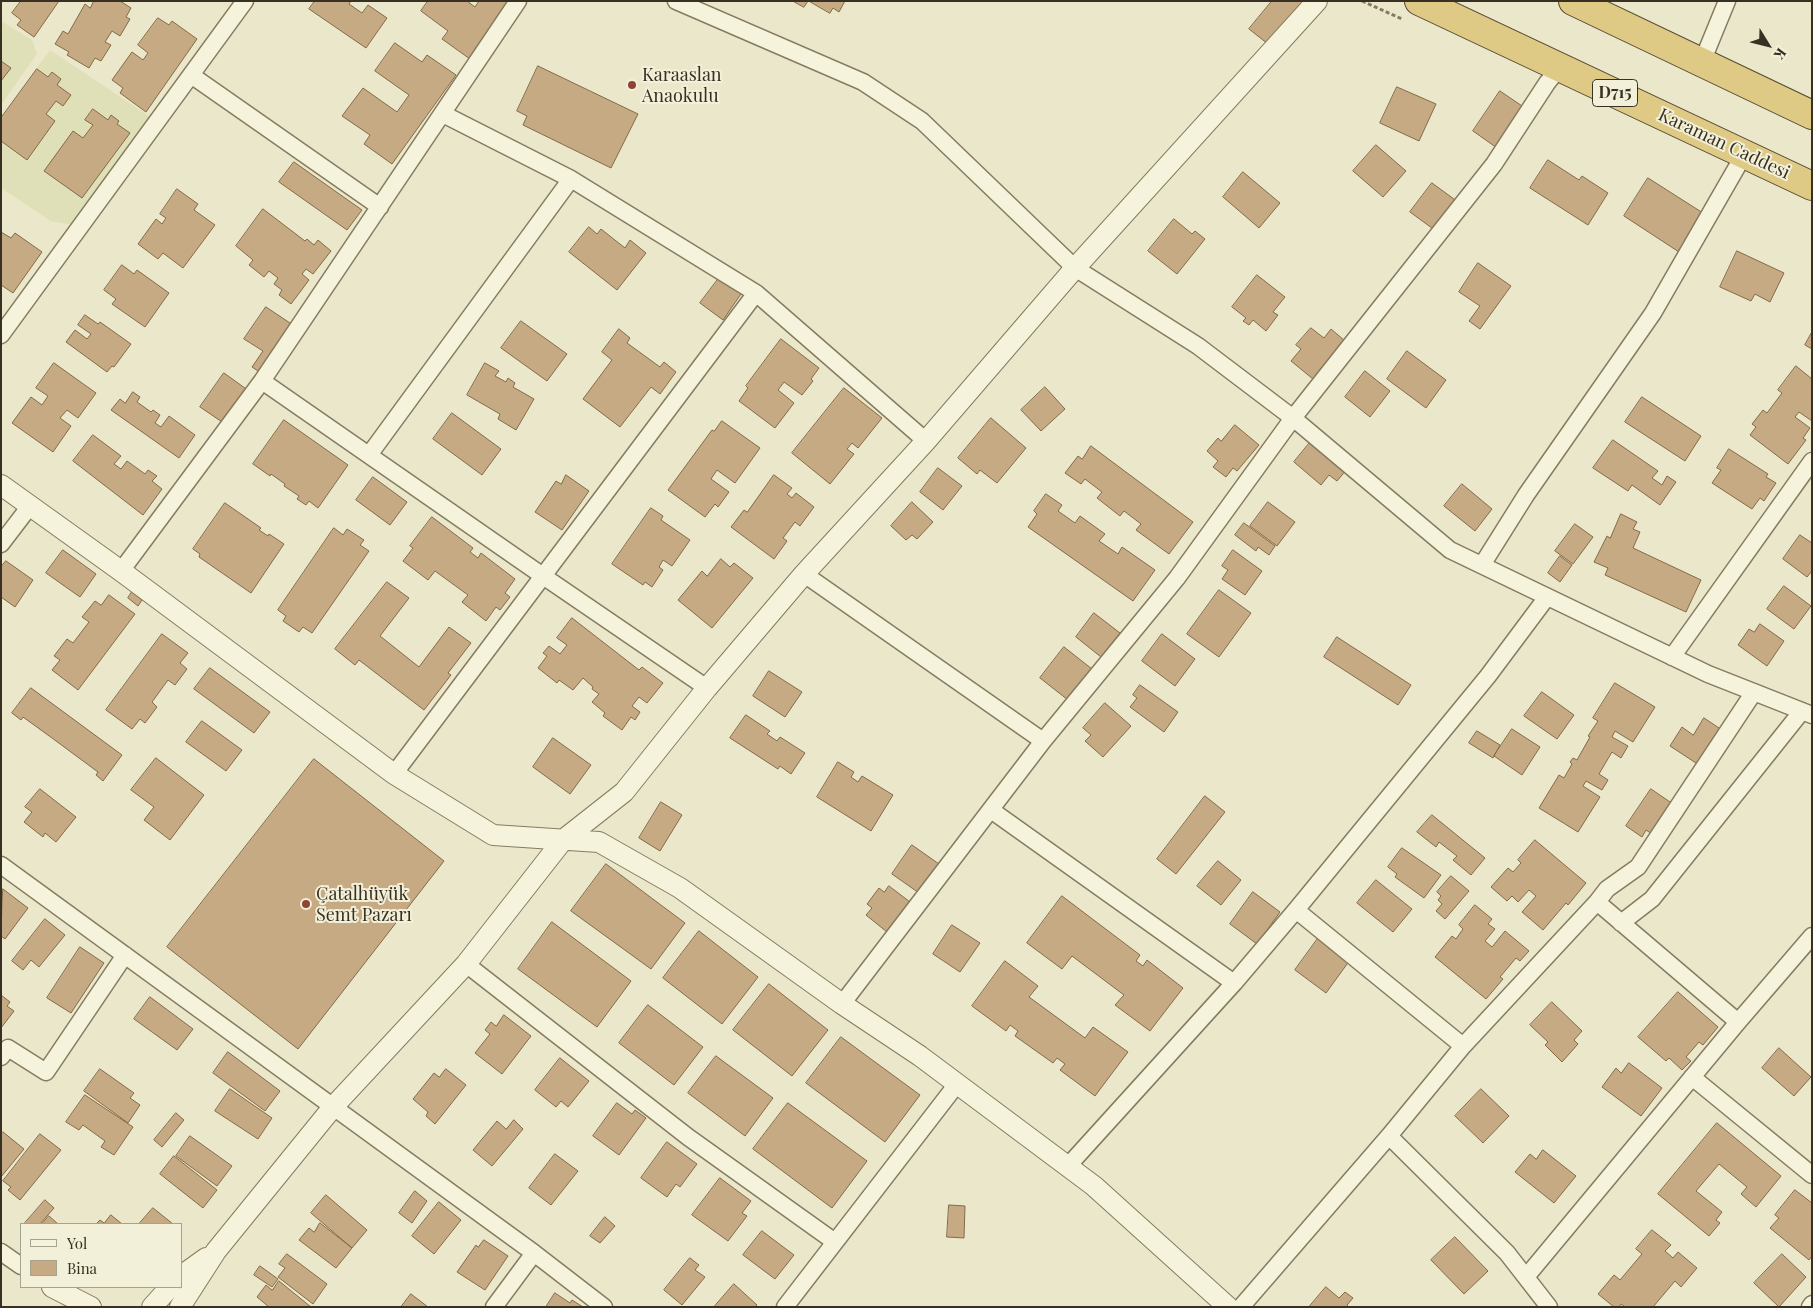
<!DOCTYPE html>
<html>
<head>
<meta charset="utf-8">
<style>
	body { margin:0 }
	#map { position:relative; width:1813px; height:1308px; overflow:hidden; background:#ebe7ca; font-family:"Playfair Display",serif }
	canvas { display:block }
	.frame { position:absolute; inset:0; border:2px solid #383022; pointer-events:none }
	.legend { position:absolute; left:20px; top:1223px; width:162px; height:65px; box-sizing:border-box; background:#f3f0d9; border:1px solid #a8a390; margin:0; padding:6px 9px; list-style:none; font-size:15px; color:#383022 }
	.legend li { display:flex; align-items:center; gap:10px; height:25px }
	.legend b { width:25px; border:1px solid #a8a390 }
	.north { position:absolute; left:1743px; top:20px; width:50px; height:50px; -webkit-text-stroke:4px #f3f0d9; paint-order:stroke; rotate:126deg; font-size:14px; font-weight:700; line-height:20px; text-align:center; color:#383022 }
	.north::after { content:''; display:block; margin:auto; width:18px; height:22px; background:#383022; clip-path:polygon(50% 0,100% 100%,50% 72%,0 100%) }
</style>
</head>
<body>
<div id="map">
<canvas width="1813" height="1308"></canvas>
<div class="frame"></div>
<ul class="legend">
<li><b style="height:6px;background:#f6f3dc"></b>Yol</li>
<li><b style="height:14px;background:#c6aa83"></b>Bina</li>
</ul>
<div class="north">K</div>
</div>
<script>
const g = document.querySelector('canvas').getContext('2d');
g.lineJoin = 'round';
function fill(path, color) {
  g.fillStyle = color;
  g.fill(path, 'evenodd');
}
function strokePath(path, color, width, dash) {
  g.strokeStyle = color;
  g.lineWidth = width;
  g.lineCap = dash ? 'butt' : 'round';
  g.setLineDash(dash || []);
  g.stroke(path);
}
function write(font, color, halo, rows, align = 'center') {
  g.font = font + ' "Playfair Display",serif';
  g.lineWidth = 4;
  g.setLineDash([]);
  g.textBaseline = 'middle';
  g.strokeStyle = halo;
  g.fillStyle = color;
  for (const [text, x, y, turn = 0] of rows) {
    g.save();
    g.translate(x, y);
    g.rotate((+turn || 0) * Math.PI / 180);
    g.textAlign = isNaN(turn) ? turn : align;
    if (halo) g.strokeText(text, 0, 0);
    g.fillText(text, 0, 0);
    g.restore();
  }
}
fill(new Path2D(`
	M1 21 32 40 37 54 1 105Z
	M50 50 155 120 73 225 51 221 1 188V117Z`), '#e0e0b8');
const building = new Path2D(`
	M21 1H59L34 37 17 25 21 20 12 13Z
	M94 1H120L131 8 126 17 130 19 120 36 112 31 105 42 111 45 101 61 95 58 89 68 67 55 69 52 55 44 63 31 68 34 85 4 90 8Z
	M315 1H351L349 4 362 13 368 5 387 18 366 48 309 9Z
	M428 1H467L475 7 479 1H512L470 59 442 39 448 31 421 11Z
	M793 1H808L804 7Z
	M809 1H845L839 12 833 8 830 13Z
	M1272 1H1311L1273 48 1249 29Z
	M158 18 169 25 172 21 197 39 146 112 120 93 123 88 112 80 132 52 143 60 148 53 138 45Z
	M395 43 422 62 427 55 456 75 392 164 364 144 370 135 342 116 363 88 397 112 409 95 375 71Z
	M1 61 11 68 1 81Z
	M538 66 638 114 611 168 523 125 527 116 517 111Z
	M37 69 48 77 52 72 61 79 57 85 71 95 63 106 56 101 46 114 55 121 27 160 1 141V118Z
	M1397 87 1436 104 1419 141 1380 123Z
	M1500 91 1525 108 1497 148 1473 131Z
	M93 109 108 120 111 115 119 121 117 124 130 133 82 198 44 171 73 131 83 138 93 125 85 120Z
	M1376 145 1406 171 1383 197 1353 171Z
	M1548 160 1579 180 1582 176 1608 193 1588 225 1530 188Z
	M294 162 362 210 347 230 279 182Z
	M1243 172 1280 203 1259 228 1223 197Z
	M1648 178 1703 213 1679 252 1624 216Z
	M1432 183 1458 202 1436 231 1410 212Z
	M177 189 198 204 194 210 215 225 183 268 163 253 158 259 138 244 156 219 162 224 166 218 160 214Z
	M263 209 305 241 307 239 314 245 318 240 331 251 313 274 306 269 302 274 309 280 291 304 279 295 282 290 274 284 278 278 269 271 264 277 249 265 253 260 236 246Z
	M1174 219 1192 234 1195 231 1205 239 1177 274 1148 251Z
	M589 227 597 234 601 229 625 248 630 240 646 253 617 290 569 252Z
	M1 232 11 238 15 233 42 252 13 293 1 285Z
	M1737 251 1784 273 1770 302 1755 294 1751 301 1720 287Z
	M1478 263 1511 286 1480 329 1469 321 1480 306 1459 292Z
	M122 265 134 274 137 270 169 293 145 327 112 304 116 299 104 290Z
	M1257 275 1285 297 1273 312 1278 315 1266 331 1253 320 1249 325 1243 321 1246 318 1232 307Z
	M719 278 741 294 723 320 700 303Z
	M266 307 293 325 261 373 252 367 263 351 244 339Z
	M85 315 98 324 100 322 131 344 114 367 112 366 107 372 66 342 75 330 87 339 91 334 78 325Z
	M521 321 567 354 547 381 501 348Z
	M1311 328 1324 338 1331 329 1345 341 1313 379 1291 361 1301 349 1296 345Z
	M619 329 630 338 627 343 660 367 664 362 676 372 660 394 651 387 620 427 583 399 612 360 602 352Z
	M1812 332V349L1805 345Z
	M781 339 819 368 811 379 813 381 802 395 784 382 778 390 794 403 775 428 739 401 748 388 746 386Z
	M1407 351 1446 380 1426 408 1387 379Z
	M54 363 96 393 78 418 67 410 60 418 71 426 53 452 12 423 31 397 42 405 48 396 36 388Z
	M485 363 499 371 495 376 506 382 508 378 515 383 513 387 534 399 516 430 498 419 500 414 467 395Z
	M1796 366 1812 379V421L1799 412 1795 417 1810 428 1803 438 1806 440 1788 464 1750 435 1756 427 1752 424 1763 410 1767 413 1782 393 1778 390Z
	M1365 371 1390 391 1370 417 1345 397Z
	M224 373 249 391 225 424 200 407Z
	M1045 387 1065 409 1041 431 1021 410Z
	M844 388 882 418 858 448 852 443 847 449 854 454 830 484 792 453Z
	M133 392 140 397 137 402 151 412 153 410 160 415 155 423 161 427 169 416 195 435 179 458 111 410 120 399 125 403Z
	M1642 397 1701 436 1685 461 1625 422Z
	M452 413 501 449 482 475 433 439Z
	M991 418 1026 448 997 483 980 470 977 474 958 458Z
	M284 420 348 465 318 508 309 501 306 505 297 499 299 496 284 486 285 484 271 474 270 476 253 464Z
	M722 421 760 448 735 483 717 470 711 479 729 492 718 507 715 504 705 517 668 490 712 430 714 431Z
	M1235 425 1259 445 1237 471 1233 468 1226 477 1213 467 1218 461 1207 451 1218 438 1221 441Z
	M93 435 121 456 114 464 121 469 127 461 145 474 148 470 157 476 152 481 162 489 143 515 73 461Z
	M1312 440 1347 469 1337 481 1329 475 1321 485 1294 462Z
	M1613 440 1658 471 1652 478 1662 485 1667 476 1676 482 1660 505 1632 485 1628 491 1593 468Z
	M1091 446 1193 522 1169 554 1136 530 1141 524 1124 511 1120 516 1097 498 1102 492 1085 479 1081 484 1065 473 1078 456 1082 459Z
	M1729 449 1768 474 1766 477 1776 483 1764 501 1760 498 1752 509 1712 483 1721 470 1717 468Z
	M938 468 962 486 943 510 920 492Z
	M566 475 589 491 562 530 535 512 556 481 561 484Z
	M774 475 792 488 787 494 792 498 796 493 814 507 800 526 795 522 783 538 787 541 774 559 731 527 744 510 747 512Z
	M373 477 407 502 390 525 356 500Z
	M1462 484 1492 509 1475 531 1444 506Z
	M1046 494 1062 505 1058 511 1075 523 1080 516 1105 534 1099 541 1118 554 1122 547 1155 570 1133 601 1028 527 1037 514 1034 511Z
	M912 502 933 522 917 539 912 535 906 540 891 526Z
	M1268 502 1295 522 1277 546 1250 526Z
	M225 503 261 528 259 530 268 536 269 534 284 544 251 593 199 557 200 554 193 549Z
	M651 508 663 516 661 520 690 540 672 566 663 560 659 567 663 570 652 587 645 582 643 585 612 564Z
	M1621 514 1637 522 1633 529 1640 532 1633 548 1701 580 1686 612 1605 575 1608 568 1594 562 1607 536 1610 538Z
	M432 517 473 548 470 552 478 558 481 553 515 579 505 593 510 597 500 610 496 607 486 621 462 602 468 595 435 571 428 580 403 561 413 548 410 546Z
	M1244 523 1275 546 1269 555 1258 547 1256 551 1235 535Z
	M1575 524 1593 537 1573 564 1555 551Z
	M334 528 343 535 347 529 364 540 360 545 369 551 312 633 303 627 299 632 283 621 286 616 278 610Z
	M1800 535 1812 543V571L1807 577 1783 559Z
	M63 550 96 574 80 597 46 573Z
	M1233 550 1262 571 1245 595 1222 579 1228 570 1222 566Z
	M1560 556 1572 565 1560 582 1548 573Z
	M721 559 730 567 734 563 753 578 712 628 678 600 702 571 707 576Z
	M6 561 33 580 15 607 1 597V567Z
	M387 582 409 598 380 636 419 667 449 627 471 643 448 673 451 675 424 710 359 660 355 665 335 649Z
	M1784 586 1811 606 1794 629 1767 609Z
	M1219 590 1251 613 1219 657 1187 634Z
	M132 592 142 600 138 606 128 598Z
	M109 595 135 614 78 690 52 670 60 660 54 656 67 639 73 643 89 622 82 617 95 601 101 605Z
	M1094 613 1120 633 1101 657 1076 637Z
	M572 618 639 670 642 667 663 683 647 703 639 697 632 706 640 712 635 720 631 717 622 730 603 716 605 713 592 702 599 694 592 689 593 687 583 678 573 690 559 680 557 683 538 668 547 656 543 653 549 646 560 654 567 645 557 638Z
	M1760 624 1784 641 1767 666 1738 645 1749 629 1754 632Z
	M162 634 188 653 180 663 187 669 175 685 168 680 152 702 157 707 145 723 140 719 132 729 106 710Z
	M1162 634 1195 659 1175 686 1142 661Z
	M1337 637 1411 685 1398 705 1324 657Z
	M1064 647 1092 669 1068 700 1040 678Z
	M210 668 270 712 254 733 194 689Z
	M769 671 802 692 785 717 753 696Z
	M1615 683 1655 707 1633 742 1615 731 1612 737 1628 746 1621 758 1612 752 1599 774 1608 780 1602 790 1586 781 1583 786 1600 797 1578 832 1539 808 1559 775 1564 778 1572 764 1570 762 1573 758 1577 760 1590 737 1588 736 1598 721 1593 718Z
	M1140 685 1178 712 1164 732 1130 707 1137 698 1133 695Z
	M31 688 122 755 103 781 96 775 98 772 52 738 23 717 21 720 12 713Z
	M1542 692 1574 715 1557 739 1524 716Z
	M1105 703 1131 726 1103 757 1085 741 1091 735 1083 728Z
	M746 715 770 731 767 734 777 741 780 737 805 753 791 774 780 766 778 769 730 738Z
	M1704 718 1722 730 1699 765 1670 746 1682 727 1693 735Z
	M202 721 242 750 226 771 186 742Z
	M1512 729 1540 747 1522 775 1494 756Z
	M1477 731 1500 745 1493 758 1469 743Z
	M553 738 591 765 570 794 533 767Z
	M156 758 204 795 170 840 144 820 154 807 131 790Z
	M314 759 444 861 298 1049 167 947Z
	M838 762 854 772 851 777 858 782 862 776 893 795 871 831 817 797Z
	M40 789 76 817 56 842 45 833 43 837 24 822 32 812 25 807Z
	M1651 789 1673 804 1652 834 1646 830 1642 837 1626 826Z
	M1205 796 1225 812 1176 874 1157 859Z
	M661 802 682 815 660 851 639 838Z
	M1432 815 1485 858 1471 875 1453 860 1457 856 1439 842 1436 847 1417 832Z
	M1535 840 1586 883 1568 905 1566 903 1543 930 1522 912 1536 896 1529 890 1518 902 1512 896 1507 901 1491 887 1508 868 1513 872 1521 863 1518 860Z
	M912 845 939 864 919 893 892 874Z
	M1402 848 1441 875 1424 898 1395 877 1397 874 1388 867Z
	M1218 861 1241 880 1221 905 1197 886Z
	M606 864 685 923 651 969 571 911Z
	M1451 876 1469 891 1445 919 1436 911 1442 904 1438 900 1441 896 1437 892Z
	M1376 880 1412 909 1393 932 1357 903Z
	M889 886 910 902 887 932 866 915 872 908 867 904 879 888 884 892Z
	M3 889 28 908 5 939 1 936Z
	M1253 892 1280 912 1257 944 1230 924Z
	M1062 896 1140 955 1136 961 1143 966 1147 960 1183 988 1150 1031 1115 1005 1124 995 1072 956 1062 969 1027 943Z
	M1475 905 1492 919 1488 924 1495 929 1485 941 1492 947 1505 931 1529 951 1520 961 1516 958 1500 977 1503 979 1486 999 1435 957 1452 936 1456 939 1463 929 1459 925Z
	M45 919 65 935 39 967 31 960 23 970 12 961Z
	M552 922 631 981 597 1027 518 969Z
	M952 925 980 943 960 972 933 954Z
	M699 931 758 977 722 1024 663 978Z
	M1319 937 1350 960 1326 993 1295 970Z
	M80 947 104 963 71 1013 47 998Z
	M1005 961 1038 986 1029 997 1085 1038 1093 1027 1128 1052 1095 1096 1060 1070 1065 1064 1057 1058 1053 1063 1015 1036 1018 1031 1010 1025 1006 1031 972 1006Z
	M769 984 828 1030 792 1076 733 1030Z
	M1678 992 1718 1027 1703 1045 1699 1042 1686 1057 1691 1061 1682 1070 1669 1058 1666 1061 1638 1037Z
	M1 995 10 1002 7 1006 14 1011 1 1028Z
	M150 997 193 1029 177 1050 134 1019Z
	M1552 1002 1582 1031 1574 1040 1578 1044 1562 1062 1545 1045 1548 1042 1530 1025Z
	M648 1005 703 1047 674 1085 619 1043Z
	M504 1015 531 1036 502 1074 475 1053 490 1034 485 1030 491 1022 496 1026Z
	M841 1037 920 1095 885 1142 806 1083Z
	M1779 1048 1811 1077 1794 1096 1762 1068Z
	M228 1052 280 1091 265 1111 213 1073Z
	M716 1056 773 1098 745 1136 688 1093Z
	M560 1058 589 1081 568 1107 561 1101 556 1107 535 1090Z
	M1629 1063 1662 1088 1641 1116 1602 1087 1616 1068 1621 1073Z
	M100 1069 134 1093 130 1098 140 1105 128 1123 84 1091Z
	M446 1069 466 1085 435 1124 426 1116 428 1112 413 1099 434 1073 439 1077Z
	M230 1089 272 1118 258 1139 215 1111Z
	M1481 1089 1509 1116 1483 1143 1455 1116Z
	M85 1095 133 1127 114 1155 101 1147 105 1141 83 1125 79 1130 66 1122Z
	M617 1103 632 1114 635 1110 646 1118 619 1155 593 1136Z
	M788 1103 867 1161 832 1208 753 1149Z
	M176 1113 184 1120 162 1147 154 1140Z
	M514 1120 523 1129 492 1166 473 1150 497 1121 506 1129Z
	M1717 1123 1781 1176 1756 1207 1741 1194 1747 1187 1719 1164 1696 1191 1722 1212 1716 1220 1720 1223 1709 1236 1658 1194Z
	M3 1132 24 1149 1 1177V1134Z
	M40 1134 61 1150 20 1200 8 1190 11 1187 3 1181Z
	M190 1136 232 1166 217 1186 176 1156Z
	M667 1142 697 1164 680 1187 676 1184 667 1197 641 1178Z
	M1543 1150 1576 1176 1554 1203 1515 1172 1530 1154 1536 1159Z
	M555 1154 578 1171 551 1205 529 1188Z
	M174 1156 217 1190 203 1208 160 1174Z
	M720 1178 751 1201 742 1213 747 1216 728 1241 692 1215Z
	M1795 1190 1812 1203V1256L1809 1260 1770 1228 1779 1218 1775 1215Z
	M415 1191 427 1201 412 1223 399 1213Z
	M326 1195 367 1230 352 1248 311 1213Z
	M45 1200 54 1208 40 1224H26L25 1223Z
	M439 1202 461 1220 434 1254 412 1236Z
	M949 1205 965 1206 964 1238 947 1237Z
	M153 1208 173 1224H139Z
	M111 1215 122 1224H96L100 1220 104 1223Z
	M49 1216 58 1224H42Z
	M605 1217 615 1226 600 1243 590 1236Z
	M320 1223 352 1248 336 1268 299 1240 309 1228 314 1232Z
	M1652 1230 1671 1245 1665 1251 1673 1258 1678 1252 1697 1268 1681 1287 1675 1281 1653 1307H1625L1621 1304 1619 1307H1614L1598 1294 1614 1275 1620 1280 1642 1254 1636 1249Z
	M762 1231 794 1255 775 1279 743 1255Z
	M1455 1237 1488 1271 1464 1294 1431 1260Z
	M484 1240 508 1256 485 1290 457 1272 476 1245 478 1247Z
	M287 1254 327 1284 313 1304 278 1277 285 1268 279 1264Z
	M1782 1254 1806 1277 1779 1307 1754 1283Z
	M690 1258 699 1265 695 1270 705 1277 682 1305 664 1290Z
	M260 1266 278 1279 272 1287 254 1275Z
	M279 1281 311 1307H269L257 1297 266 1285 272 1290Z
	M734 1284 757 1305 755 1307H714Z
	M1326 1287 1339 1298 1345 1292 1353 1298 1347 1305 1349 1307H1309Z
	M555 1293 570 1303 572 1300 583 1307H546Z
	M411 1294 428 1307H401Z`);
fill(building, '#c6aa83');
strokePath(building, '#836a47', 1);
const minor = new Path2D(`
	M676 1 863 82 922 121 1075 268 1198 346 1293 418 1450 550 1708 674 1812 715
	M1702 62 1727 1
	M191 75 380 207
	M443 114 571 179 756 293 926 441
	M1 335 245 1
	M262 381 543 576 707 688
	M369 455 571 179
	M1 544 30 506
	M1482 565 1526 495 1653 313 1745 153
	M121 571 262 381 518 1
	M804 574 1043 741
	M1672 657 1812 461
	M394 774 756 293
	M991 810 1234 983
	M1 865 534 1253 604 1307
	M1597 902 1738 1022
	M1296 910 1463 1046
	M1621 923 1652 899 1802 711
	M466 964 688 1137 835 1242
	M842 1004 1043 741 1177 578 1293 418 1494 164 1547 83 1560 67
	M1 1057 8 1048 46 1072 125 955
	M1692 1077 1812 1175
	M1389 1136 1507 1253 1549 1307
	M1068 1166 1234 983 1296 910 1488 676 1547 597
	M1 1252 21 1266
	M1526 1277 1738 1022 1812 936
	M494 1307 534 1253
	M785 1307 957 1084
	M1241 1307 1389 1136 1463 1046 1597 902 1607 889 1638 867 1754 692
	M1810 1307 1812 1304`);
const tertiary = new Path2D(`
	M1 485 121 571 394 774 493 835 599 842 680 888 842 1004 920 1056 1094 1186 1228 1307
	M181 1276 206 1258
	M52 1287 91 1307
	M152 1307 170 1287
	M180 1307 216 1251 333 1107 466 964 563 840 624 792 707 688 804 574 926 441 1075 268 1317 1`);
const trunk = new Path2D(`
	M1419 1 1812 186
	M1573 1 1812 115`);
strokePath(minor, '#867b60', 19);
strokePath(tertiary, '#867b60', 22);
strokePath(trunk, '#554933', 30);
strokePath(new Path2D(`
	M1362 1 1402 19`), '#867b60', 3, [4, 2.5]);
strokePath(minor, '#f6f3dc', 16);
strokePath(tertiary, '#f6f3dc', 20);
strokePath(trunk, '#deca84', 28);
for (const [x, y, r, color] of [
	[632,85,5,"#904435"],
	[306,904,5,"#904435"]
]) {
  const dot = new Path2D();
  dot.arc(x, y, r, 0, 2 * Math.PI);
  g.fillStyle = color;
  g.fill(dot);
  strokePath(dot, '#f3f0d9', 2);
}
for (const [x, y, w] of [
	[1615,93,45]
]) {
  const box = new Path2D();
  box.roundRect(x - w / 2, y - 13.5, w, 27, 4);
  g.fillStyle = '#f3f0d9';
  g.fill(box);
  strokePath(box, '#383022', 1);
}
write('bold 16px', '#383022', null, [
	["D715",1615,93]
]);
write('18px', '#383022', '#f3f0d9', [
	["Karaaslan",642,75],
	["Anaokulu",642,96],
	["Çatalhüyük",316,894],
	["Semt Pazarı",316,915]
], 'left');
write('18px', '#383022', '#f3f0d9', [
	["Karaman Caddesi",1724,144,25]
]);
</script>
</body>
</html>
